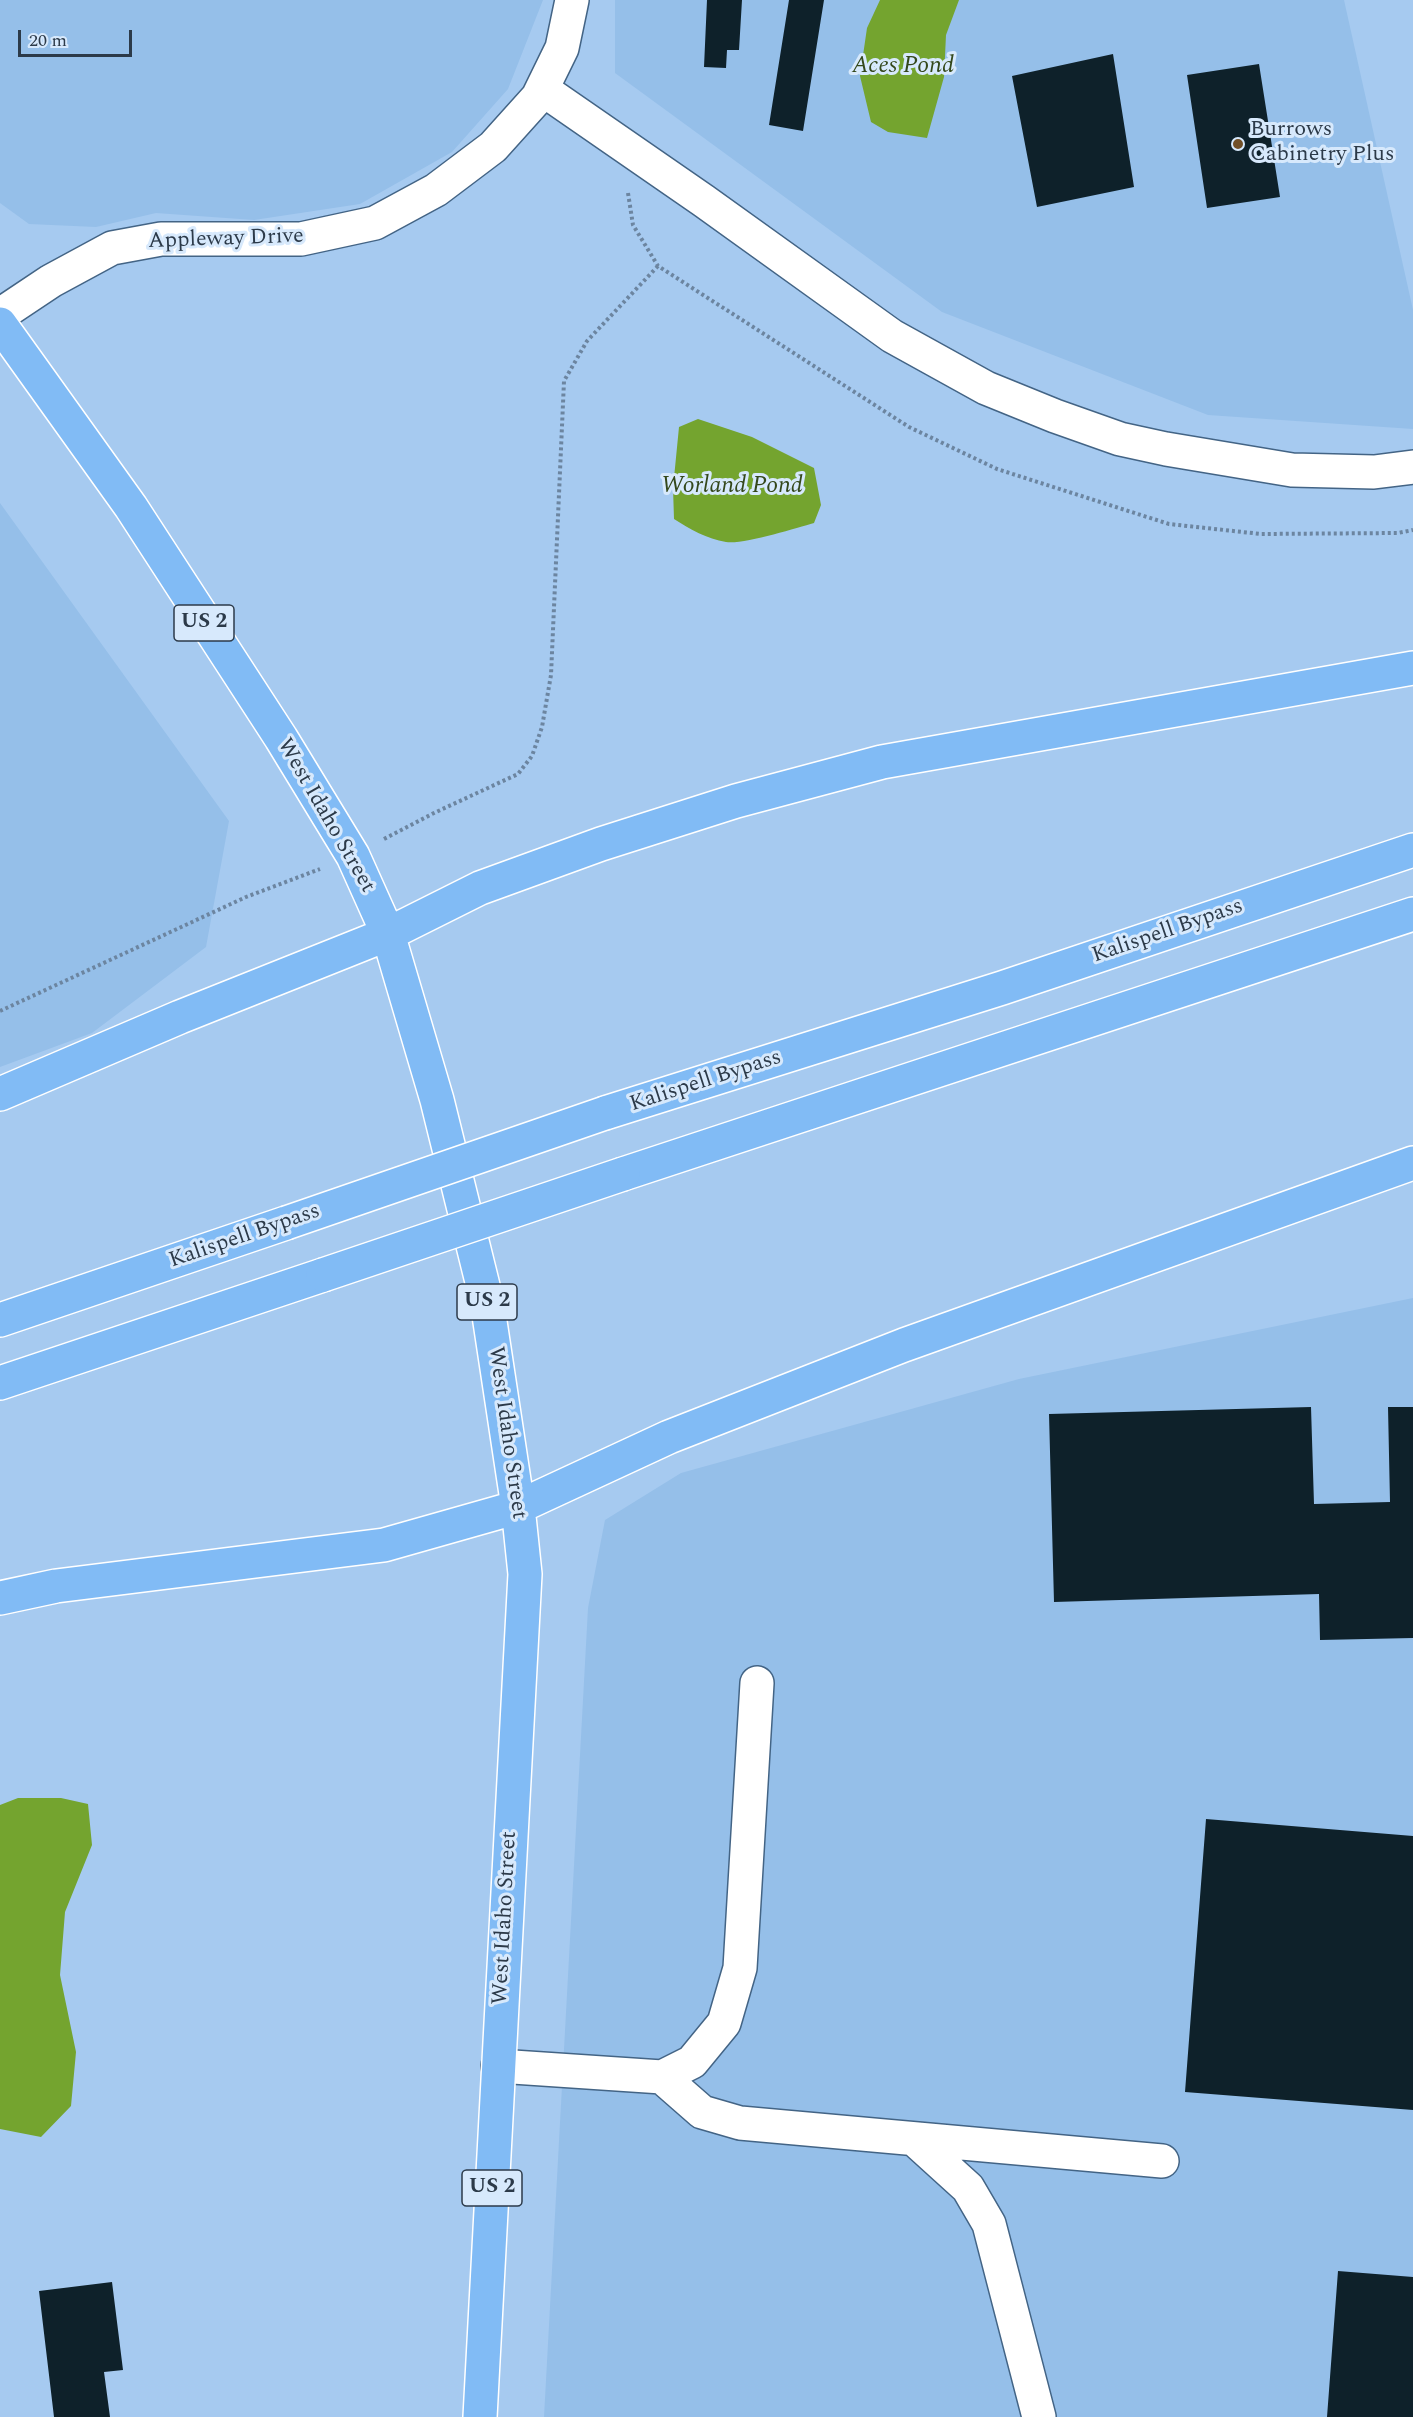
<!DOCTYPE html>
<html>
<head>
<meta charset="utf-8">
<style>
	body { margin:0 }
	#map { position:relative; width:1413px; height:2417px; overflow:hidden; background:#a6caf0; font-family:Spectral,serif }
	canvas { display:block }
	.scale { position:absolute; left:18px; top:30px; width:114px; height:27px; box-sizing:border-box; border:3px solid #2c3a49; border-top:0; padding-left:8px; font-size:18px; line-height:21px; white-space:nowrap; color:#2c3a49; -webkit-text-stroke:4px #d7e9fc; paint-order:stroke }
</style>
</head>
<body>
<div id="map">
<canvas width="1413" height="2417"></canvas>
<div class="scale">20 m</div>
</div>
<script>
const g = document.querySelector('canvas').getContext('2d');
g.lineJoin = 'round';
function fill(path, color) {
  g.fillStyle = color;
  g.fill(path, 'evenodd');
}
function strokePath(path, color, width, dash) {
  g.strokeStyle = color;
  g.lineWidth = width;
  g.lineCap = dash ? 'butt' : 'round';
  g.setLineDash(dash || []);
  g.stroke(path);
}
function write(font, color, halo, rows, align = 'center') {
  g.font = font + ' Spectral,serif';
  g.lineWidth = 6;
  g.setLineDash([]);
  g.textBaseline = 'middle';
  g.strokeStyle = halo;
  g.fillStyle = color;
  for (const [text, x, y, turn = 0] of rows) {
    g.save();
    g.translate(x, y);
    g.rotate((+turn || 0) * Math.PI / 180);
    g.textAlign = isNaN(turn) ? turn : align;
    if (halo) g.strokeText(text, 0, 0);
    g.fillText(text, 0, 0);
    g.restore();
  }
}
fill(new Path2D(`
	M0 0H543L508 89 452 152 360 204 254 220 156 213 96 227 29 224 0 203Z
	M615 0H1344L1413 310V429L1208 415 942 312 615 73Z
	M0 503 229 821 206 947 92 1033 0 1067Z
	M1413 1298V2417H544L588 1608 605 1520 681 1473 1019 1379Z`), '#95bfe9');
fill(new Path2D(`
	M880 0H959L946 35 944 77 927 138 888 132 871 122 860 76 867 28Z
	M698 419 752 437 814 468 821 505 814 523C796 528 742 545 726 542 707 539 690 529 674 519L673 488 679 427Z
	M18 1798H61L88 1804 92 1845 65 1912 60 1975 76 2052 71 2106 41 2137 0 2129V1805Z`), '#74a42f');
fill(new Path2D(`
	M707 0H742L739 50H727L726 68 704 67Z
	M789 0H824L803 131 769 125Z
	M1113 54 1134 187 1037 207 1012 76Z
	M1259 64 1280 197 1207 208 1187 75Z
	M1311 1407 1314 1504 1390 1502 1388 1407H1413V1638L1320 1640 1319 1594 1054 1602 1049 1414Z
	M1206 1819 1413 1836V2110L1185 2092Z
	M1338 2271 1413 2277V2417H1327Z
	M112 2282 123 2370 104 2372 110 2417H54L39 2291Z`), '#0e212a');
const minor = new Path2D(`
	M542 89 704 201 892 336 986 388 1055 416 1120 439 1166 449 1292 470 1374 472 1413 467
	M0 315 51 281 112 248 161 239H301L375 223 436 190 493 147 538 97 562 48 572 0
	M498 2066 662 2077 692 2062 724 2023 740 1968 757 1683
	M662 2077 702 2112 740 2123 1162 2161
	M914 2139 968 2188 989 2224 1039 2417`);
const highway = new Path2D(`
	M0 324 131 507 281 738 353 856 388 934 437 1100 487 1302 518 1507 525 1574 480 2417
	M0 1094 180 1017 388 934 480 888 601 844 736 801 882 762 1413 668
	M605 1113 1002 988 1413 850
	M623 1174 1413 914
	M0 1320 286 1223
	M0 1383 323 1275
	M0 1598 56 1586 384 1545 518 1507 669 1437 904 1345 1413 1163`);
strokePath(minor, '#436485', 36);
strokePath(highway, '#fff', 36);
strokePath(new Path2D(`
	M628 193 633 225 658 266 909 427 997 469 1169 524 1261 534 1398 533 1413 530
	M384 839 434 813 518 774 532 756 542 727 551 675 564 381 587 341 658 266
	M0 1011 246 897 320 869`), '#6c85a0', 4, [3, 3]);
strokePath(minor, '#fff', 33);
strokePath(highway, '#81bbf5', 33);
const highwayBridge = new Path2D(`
	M286 1223 605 1113
	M323 1275 623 1174`);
strokePath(highwayBridge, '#fff', 36, []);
strokePath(highwayBridge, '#81bbf5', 33);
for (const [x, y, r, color] of [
	[1238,144,6,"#714f27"]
]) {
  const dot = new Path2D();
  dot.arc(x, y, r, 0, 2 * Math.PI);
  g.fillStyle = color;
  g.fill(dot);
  strokePath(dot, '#d7e9fc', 2);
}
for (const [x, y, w] of [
	[204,623,60],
	[487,1302,60],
	[492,2188,60]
]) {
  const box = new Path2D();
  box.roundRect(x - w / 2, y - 18, w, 36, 4.5);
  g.fillStyle = '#d7e9fc';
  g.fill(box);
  strokePath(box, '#2c3a49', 1.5);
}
write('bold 21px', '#2c3a49', null, [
	["US 2",204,623],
	["US 2",487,1302],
	["US 2",492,2188]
]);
write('22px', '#2c3a49', '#d7e9fc', [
	["Burrows",1250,131],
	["Cabinetry Plus",1250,156]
], 'left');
write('22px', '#2c3a49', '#d7e9fc', [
	["Appleway Drive",226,240,-2],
	["West Idaho Street",325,816,60],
	["Kalispell Bypass",1168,932,-19],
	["Kalispell Bypass",706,1082,-18],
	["Kalispell Bypass",245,1237,-19],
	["West Idaho Street",506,1433,82],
	["West Idaho Street",506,1918,-87]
]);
write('italic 24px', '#34481b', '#d7e9fc', [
	["Aces Pond",903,67],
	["Worland Pond",732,487]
]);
</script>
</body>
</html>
